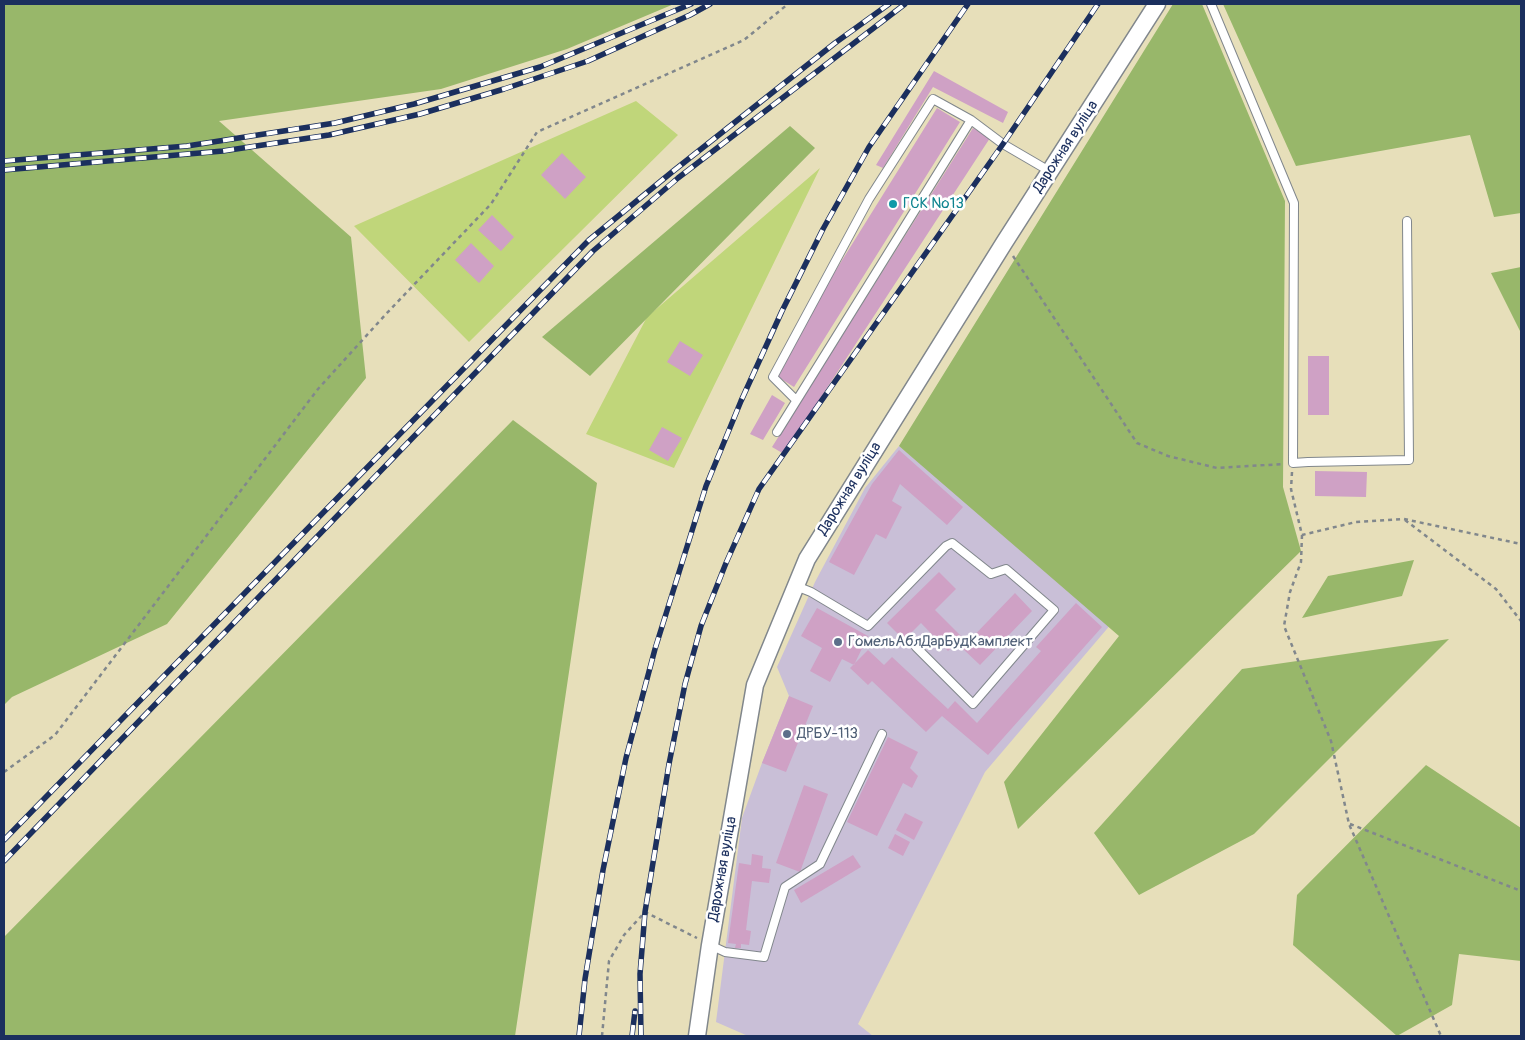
<!DOCTYPE html>
<html>
<head>
<meta charset="utf-8">
<style>
	body { margin:0 }
	#map { position:relative; width:1525px; height:1040px; overflow:hidden; background:#e7dfba; font-family:Pangolin,sans-serif }
	canvas { display:block }
	.frame { position:absolute; inset:0; border:5px solid #1b2f5e; pointer-events:none }
</style>
</head>
<body>
<div id="map">
<canvas width="1525" height="1040"></canvas>
<div class="frame"></div>
</div>
<script>
const g = document.querySelector('canvas').getContext('2d');
g.lineJoin = 'round';
function fill(path, color) {
  g.fillStyle = color;
  g.fill(path, 'evenodd');
}
function strokePath(path, color, width, dash) {
  g.strokeStyle = color;
  g.lineWidth = width;
  g.lineCap = dash ? 'butt' : 'round';
  g.setLineDash(dash || []);
  g.stroke(path);
}
function write(font, color, halo, rows, align = 'center') {
  g.font = font + ' Pangolin,sans-serif';
  g.lineWidth = 5;
  g.setLineDash([]);
  g.textBaseline = 'middle';
  g.strokeStyle = halo;
  g.fillStyle = color;
  for (const [text, x, y, turn = 0] of rows) {
    g.save();
    g.translate(x, y);
    g.rotate((+turn || 0) * Math.PI / 180);
    g.textAlign = isNaN(turn) ? turn : align;
    if (halo) g.strokeText(text, 0, 0);
    g.fillText(text, 0, 0);
    g.restore();
  }
}
fill(new Path2D(`
	M899 446 1112 623 985 772 858 1024 873 1036H748L716 1022 742 818 762 763 789 696 777 667 815 582 865 488Z`), '#c9bfd7');
fill(new Path2D(`
	M636 101 678 135 469 342 354 226Z
	M820 168 674 468 586 434 647 317Z`), '#c0d67a');
fill(new Path2D(`
	M4 4H674L567 49 441 89 219 121 351 237 366 378 167 624 12 697 4 705Z
	M1173 4H1202L1285 201 1283 487 1301 551 1018 829 1004 782 1119 636 899 446Z
	M1223 4H1521V213L1494 217 1470 135 1296 166Z
	M790 126 815 148 590 376 542 337Z
	M1521 267V333L1491 273Z
	M513 420 597 483 515 1036H4V937Z
	M1414 560 1402 596 1302 618 1328 576Z
	M1449 639 1254 834 1139 895 1094 833 1242 669Z
	M1426 765 1521 828V961L1459 954 1452 1005 1397 1036 1293 945 1297 895Z`), '#98b76a');
fill(new Path2D(`
	M934 71 1008 112 1003 123 933 87 883 168 876 165Z
	M937 108 960 122 794 387 778 377 826 286Z
	M973 128 990 138 784 454 772 447Z
	M562 153 586 177 565 199 541 175Z
	M492 215 514 237 501 251 478 230Z
	M471 243 494 266 479 283 455 260Z
	M680 341 703 355 690 376 667 362Z
	M1308 356H1329V415H1308Z
	M772 395 785 403 763 440 750 434Z
	M662 427 682 438 668 461 649 450Z
	M899 450 963 507 947 525 900 484 892 501 902 507 886 539 876 534 854 575 829 562 872 484Z
	M1315 471 1367 472 1366 497 1315 496Z
	M939 572 956 589 935 610 962 637 948 651 921 623 904 640 887 623Z
	M1015 593 1032 611 980 665 962 648Z
	M1076 603 1102 627 988 755 942 716 926 732 872 681 868 685 850 668 868 650 884 665 892 657 948 709 955 701 977 723 1041 651 1036 647Z
	M817 608 868 636 854 665 842 659 830 682 810 671 822 648 801 636Z
	M789 696 813 706 786 772 762 763Z
	M888 737 918 752 910 768 918 776 912 788 903 783 877 836 847 822Z
	M804 785 828 794 800 872 776 863Z
	M905 813 923 822 914 840 896 830Z
	M895 834 910 842 903 856 888 848Z
	M752 854 763 856 762 868 771 869 769 883 752 881 746 930 751 931 749 945 741 944V948H735L736 944 728 943 739 863 751 865Z
	M853 855 861 867 801 903 794 890Z`), '#cfa1c5');
const service = new Path2D(`
	M1211 4 1294 203 1293 463 1308 462 1409 460 1407 221
	M796 400 773 377 869 199 933 99 971 120
	M777 432 971 120 1003 144 1051 172
	M796 586 811 592 868 626 946 546 952 543 991 574 1006 569 1054 610 973 704 916 647
	M710 945 725 952 764 957 785 887 820 864 882 734`);
const minor = new Path2D(`
	M697 1036 710 945 755 685 807 559 1004 243 1157 4`);
strokePath(service, '#81878c', 10);
strokePath(minor, '#81878c', 19);
strokePath(new Path2D(`
	M1013 256 1137 443 1168 456 1217 468 1283 464
	M1292 472 1291 489 1302 535 1356 522 1404 519 1521 544
	M1405 520 1496 589 1521 621
	M1302 535 1301 562 1290 592 1284 626 1331 741 1349 824 1441 1036
	M4 772 55 735 318 389 386 314 491 204 537 132 744 40 788 4
	M1350 824 1521 891
	M602 1036 609 961 624 935 645 912 697 938`), '#81878c', 2.5, [4, 4]);
strokePath(service, '#fff', 8);
strokePath(minor, '#fff', 16);
const rail = new Path2D(`
	M4 161 187 146 335 123 414 104 540 67 691 4
	M4 170 223 151 329 135 420 114 504 89 588 61 690 15 710 4
	M4 840 589 240 672 172 835 43 889 4
	M4 861 593 251 678 178 905 4
	M579 1036 585 979 603 870 626 758 655 649 706 486 741 401 782 311 823 229 869 147 968 4
	M632 1036 635 1011
	M641 1036 640 974 645 912 669 764 685 684 701 626 726 563 759 489 1003 144 1098 4`);
strokePath(rail, '#1b2f5e', 5.5);
strokePath(rail, '#fff', 4, [11]);
for (const [x, y, r, color] of [
	[893,204,5,"#0f9aa8"],
	[838,642,5,"#5c6f8a"],
	[787,734,5,"#5c6f8a"]
]) {
  const dot = new Path2D();
  dot.arc(x, y, r, 0, 2 * Math.PI);
  g.fillStyle = color;
  g.fill(dot);
  strokePath(dot, '#fff', 2);
}
write('15px', '#1b2f5e', '#fff', [
	["Дарожная вуліца",1066,147,-57],
	["Дарожная вуліца",850,489,-58],
	["Дарожная вуліца",723,869,-80]
]);
write('15px', '#0d838f', '#fff', [
	["ГСК №13",903,204]
], 'left');
write('15px', '#4e5e75', '#fff', [
	["ГомельАблДарБудКамплект",848,642],
	["ДРБУ-113",797,734]
], 'left');
</script>
</body>
</html>
